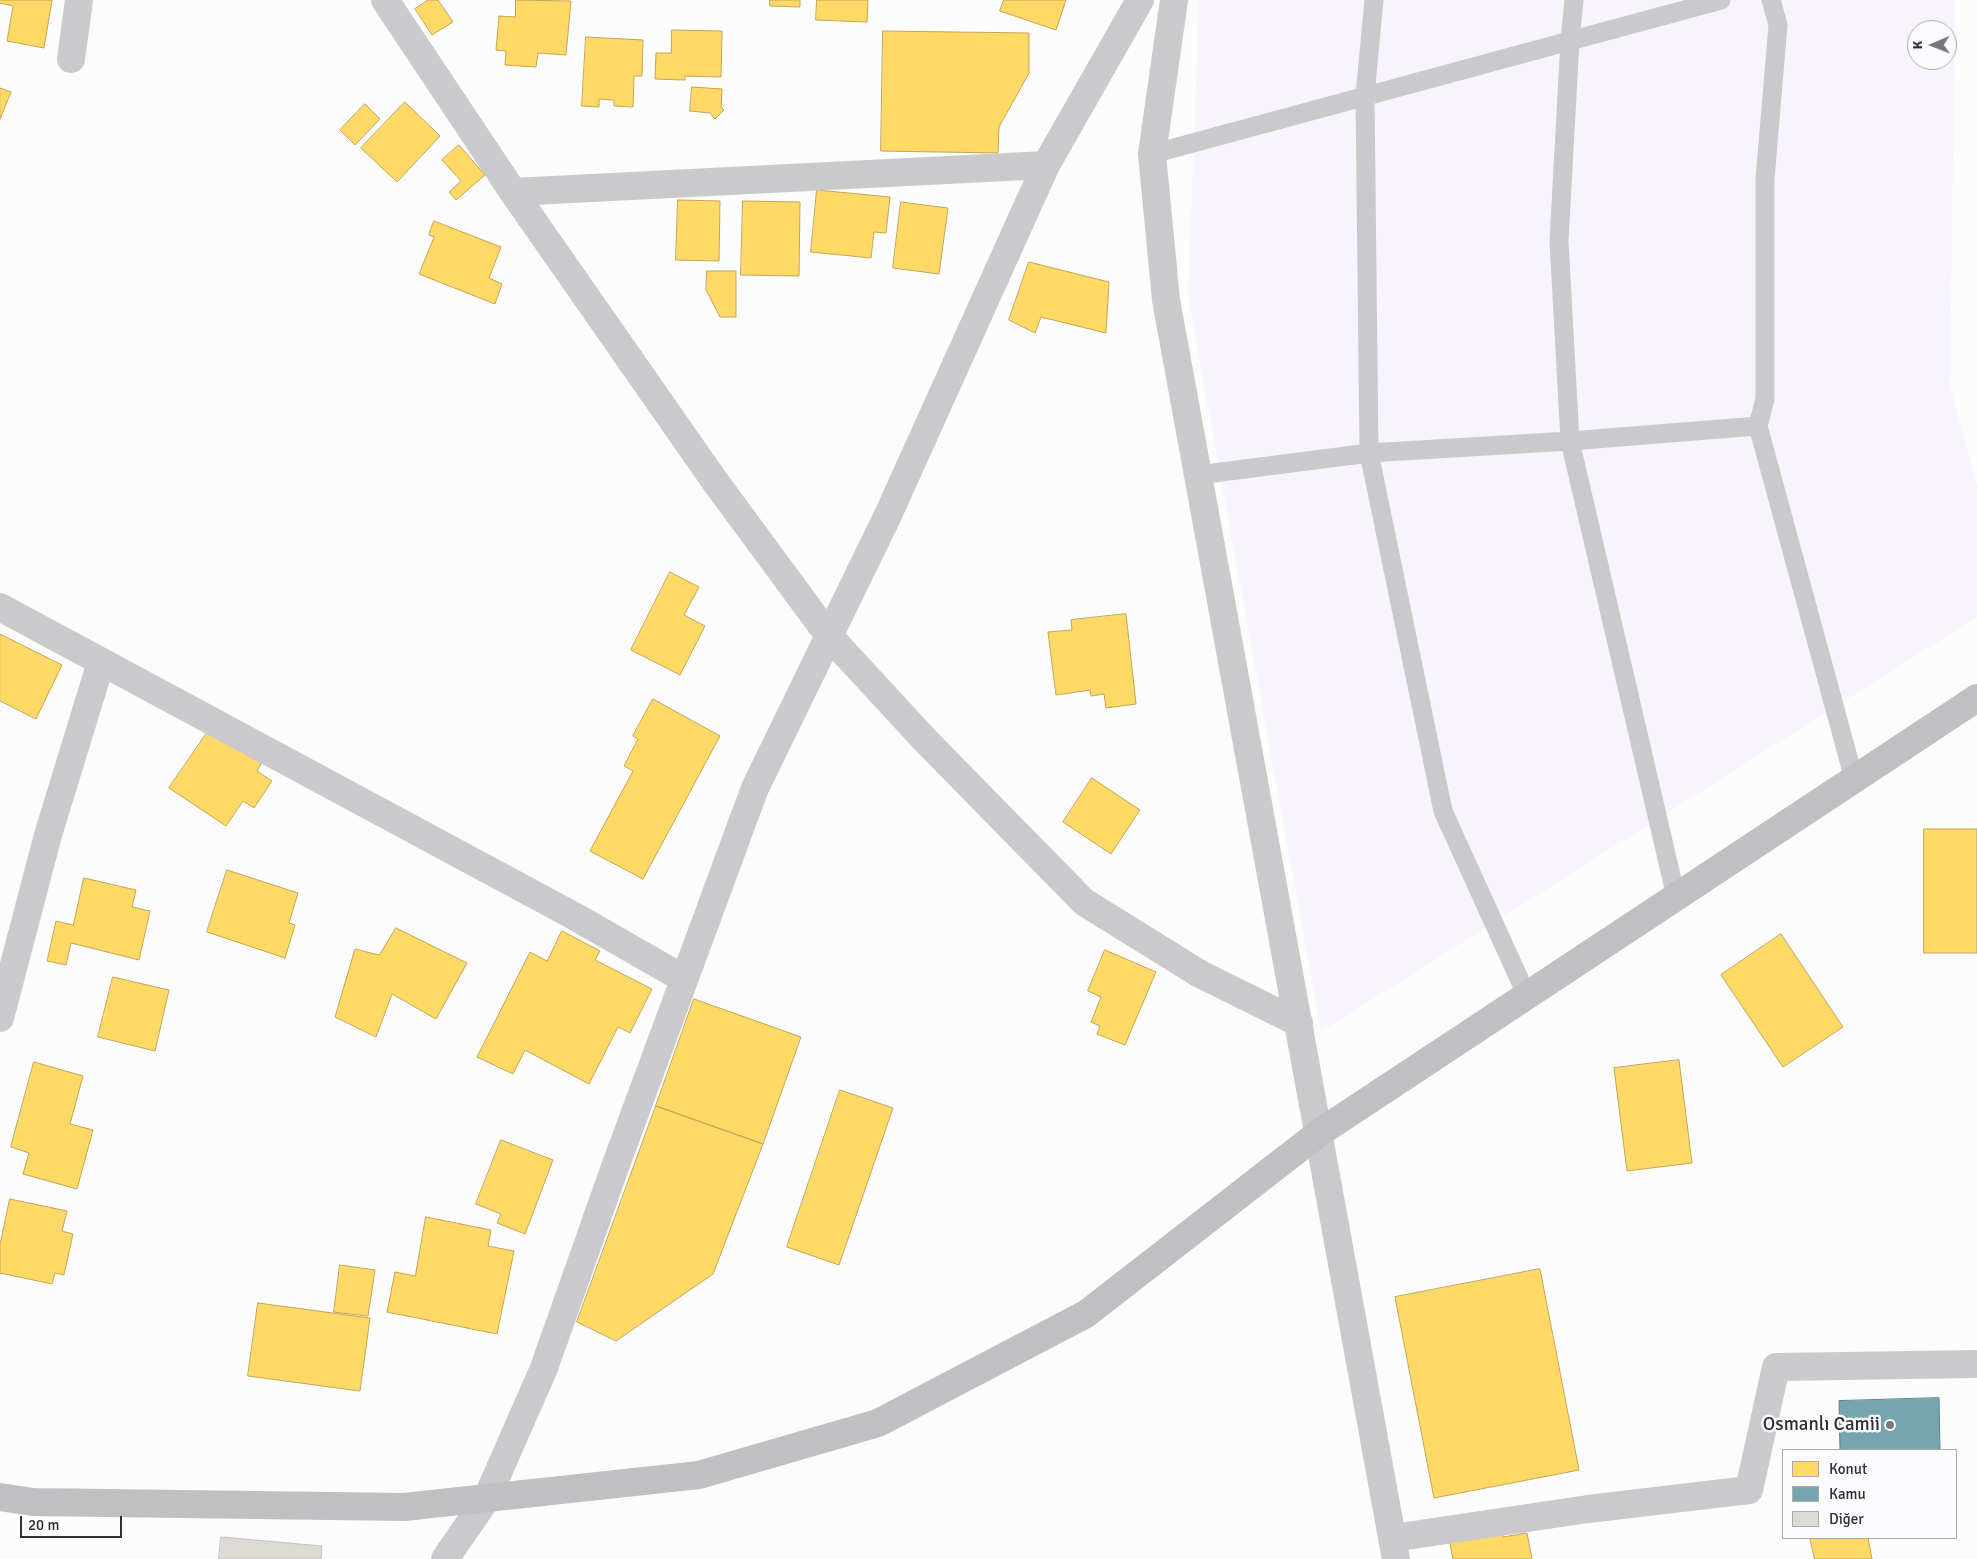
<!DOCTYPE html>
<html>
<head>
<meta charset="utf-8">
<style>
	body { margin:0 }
	#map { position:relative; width:1977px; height:1559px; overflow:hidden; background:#fcfcfc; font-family:Signika,sans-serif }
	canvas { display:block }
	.legend { position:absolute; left:1782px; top:1449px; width:175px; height:90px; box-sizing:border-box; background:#fcfbfd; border:1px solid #aaa9ac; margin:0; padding:6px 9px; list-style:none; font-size:15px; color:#302e33 }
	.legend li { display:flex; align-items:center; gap:10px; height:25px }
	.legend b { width:25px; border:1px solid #aaa9ac }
	.north { position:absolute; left:1907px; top:20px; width:50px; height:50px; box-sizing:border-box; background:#fcfbfd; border:1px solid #aaa9ac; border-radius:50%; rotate:269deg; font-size:14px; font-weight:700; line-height:20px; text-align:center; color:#302e33 }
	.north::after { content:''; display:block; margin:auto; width:18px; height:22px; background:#777679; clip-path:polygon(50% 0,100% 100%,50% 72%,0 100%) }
	.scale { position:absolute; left:20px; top:1516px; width:102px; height:22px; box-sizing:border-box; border:2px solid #302e33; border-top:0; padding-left:6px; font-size:15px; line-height:18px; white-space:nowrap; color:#302e33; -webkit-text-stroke:4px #fcfbfd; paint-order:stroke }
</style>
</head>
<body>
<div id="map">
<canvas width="1977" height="1559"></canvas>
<ul class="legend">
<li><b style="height:14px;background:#ffd966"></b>Konut</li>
<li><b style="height:14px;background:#76a5af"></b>Kamu</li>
<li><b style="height:14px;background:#ddd9d3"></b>Diğer</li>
</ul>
<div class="north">K</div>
<div class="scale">20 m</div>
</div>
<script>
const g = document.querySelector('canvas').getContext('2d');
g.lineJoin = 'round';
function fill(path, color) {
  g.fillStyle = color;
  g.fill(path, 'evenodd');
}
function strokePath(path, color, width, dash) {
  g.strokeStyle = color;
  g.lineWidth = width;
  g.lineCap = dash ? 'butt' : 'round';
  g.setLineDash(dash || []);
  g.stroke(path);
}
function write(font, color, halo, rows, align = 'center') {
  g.font = font + ' Signika,sans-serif';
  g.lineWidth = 5;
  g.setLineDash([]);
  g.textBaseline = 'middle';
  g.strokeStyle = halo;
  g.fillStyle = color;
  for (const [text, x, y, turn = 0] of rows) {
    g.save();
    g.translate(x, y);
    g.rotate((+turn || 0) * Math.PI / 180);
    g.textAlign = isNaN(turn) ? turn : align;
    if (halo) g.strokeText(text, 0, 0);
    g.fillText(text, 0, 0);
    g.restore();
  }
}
fill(new Path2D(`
	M1199 0H1955L1950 385 1977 486V617L1321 1032 1188 297ZM1917 30H1947V60H1917Z`), '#f8f4fd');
const homes = new Path2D(`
	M0 0H52L44 48 7 41 13 6 0 3Z
	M428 0H438L453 22 432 35 415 9Z
	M516 0 571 1 566 55 538 53 536 67 505 65 506 51 496 50 499 16 515 17Z
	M770 0H800V7L770 6Z
	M817 0H868L867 22 816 20Z
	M1004 0H1066L1056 30 1000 11Z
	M672 30 722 31 721 77 685 76V80L655 79 656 53H671Z
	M883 31 1029 33V73L999 127 998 153 881 151Z
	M586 37 643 40 642 76H634L633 107 614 106V100L599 99V107L582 106Z
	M692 87 722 89 721 107 724 110 715 119 710 113 690 111Z
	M0 88 11 92 0 119Z
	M405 102 440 136 397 182 361 148Z
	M365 104 380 119 355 145 340 130Z
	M459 145 485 175 456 200 449 192 461 181 442 160Z
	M817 190 890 197 886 233 874 232 871 258 811 252Z
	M678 200 720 201 719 261 676 260Z
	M743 201 800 202 799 276 741 275Z
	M901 202 948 208 939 274 893 268Z
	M434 221 501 247 489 278 502 284 495 304 419 274 434 237 429 235Z
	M1029 262 1109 282 1106 333 1041 317 1035 333 1009 320Z
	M707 271H736V317H720L706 290Z
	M670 572 699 587 684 615 705 626 680 675 631 650Z
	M1126 614 1136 704 1106 708 1104 694 1091 696 1090 690 1056 695 1048 632 1072 630 1071 620Z
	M0 634 62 665 36 719 0 701Z
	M653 699 720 736 643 879 590 851 633 771 624 766 638 739 633 736Z
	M211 727 262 762 257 771 272 781 254 808 243 801 226 826 169 788Z
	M1092 778 1140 810 1111 854 1063 822Z
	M1924 829H1977V953H1924Z
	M227 870 298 893 289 923 295 925 285 958 207 932Z
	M84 878 136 890 132 907 150 911 139 960 71 943 66 965 47 961 56 921 73 925Z
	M396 928 467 963 436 1019 392 994 376 1037 335 1017 355 949 379 955Z
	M562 931 600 951 595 960 652 989 630 1033 618 1027 589 1084 525 1050 513 1074 477 1057 530 952 547 961Z
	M1781 934 1843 1027 1783 1067 1721 975Z
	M1105 950 1156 972 1125 1045 1097 1034 1100 1026 1091 1022 1101 997 1088 991Z
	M113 977 169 990 155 1051 98 1037Z
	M694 999 801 1037 763 1144 656 1106Z
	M1679 1060 1692 1163 1627 1171 1614 1068Z
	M34 1062 83 1076 70 1124 93 1130 77 1189 23 1174 29 1153 11 1147Z
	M840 1090 893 1108 839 1265 787 1247Z
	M656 1106 763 1144 713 1274 616 1341 577 1322Z
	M501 1140 553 1160 525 1234 497 1223 501 1214 476 1204Z
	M10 1199 67 1211 62 1231 73 1234 64 1275 55 1273 52 1284 0 1273V1245Z
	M426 1217 491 1230 488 1246 514 1251 497 1334 387 1312 395 1272 415 1276Z
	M340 1265 375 1270 368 1316 334 1312Z
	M1540 1269 1579 1470 1434 1498 1395 1297Z
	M258 1303 370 1318 360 1391 248 1376Z
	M1502 1530 1503 1537 1527 1533 1532 1559H1453L1449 1539Z
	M1810 1538H1868L1872 1559H1815Z`);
fill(homes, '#ffd966');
strokePath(homes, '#c1a657', 1);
const public = new Path2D(`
	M1939 1398 1940 1450H1840L1839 1401Z`);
fill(public, '#76a5af');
strokePath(public, '#61818a', 1);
const building = new Path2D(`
	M221 1537 322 1546 321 1559H219Z`);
fill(building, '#ddd9d3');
strokePath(building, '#c3c2c0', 1);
strokePath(new Path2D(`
	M1374 0 1365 95 1369 453 1443 811 1527 996
	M1574 0 1570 41 1559 241 1570 441 1676 897
	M1771 0 1778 25 1765 179V399L1758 426 1854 779
	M1152 154 1721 0
	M1198 475 1369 453 1570 441 1758 426`), '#cac9cb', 19);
strokePath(new Path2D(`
	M385 0 513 192 714 480 829 636 925 740 1084 902 1200 974 1299 1023
	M71 59 79 0
	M513 192 1046 165
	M0 607 574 916 684 979
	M0 1018 48 835 101 662
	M1393 1538 1588 1509 1749 1490 1776 1367 1977 1364`), '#cac9cb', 28);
strokePath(new Path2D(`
	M1174 0 1152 154 1166 300 1396 1559
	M445 1559 487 1498 544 1368 615 1167 755 788 888 515 1046 165 1140 0`), '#cac9cb', 28);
strokePath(new Path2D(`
	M0 1497 33 1502 404 1507 699 1475 878 1423 1086 1314 1319 1133 1977 698`), '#c0bfc1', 28);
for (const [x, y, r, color] of [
	[1890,1425,5,"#777679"]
]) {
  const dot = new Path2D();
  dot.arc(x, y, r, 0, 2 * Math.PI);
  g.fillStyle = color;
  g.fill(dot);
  strokePath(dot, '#fcfbfd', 2);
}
write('19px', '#302e33', '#fcfbfd', [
	["Osmanlı Camii",1880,1425]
], 'right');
</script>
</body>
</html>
